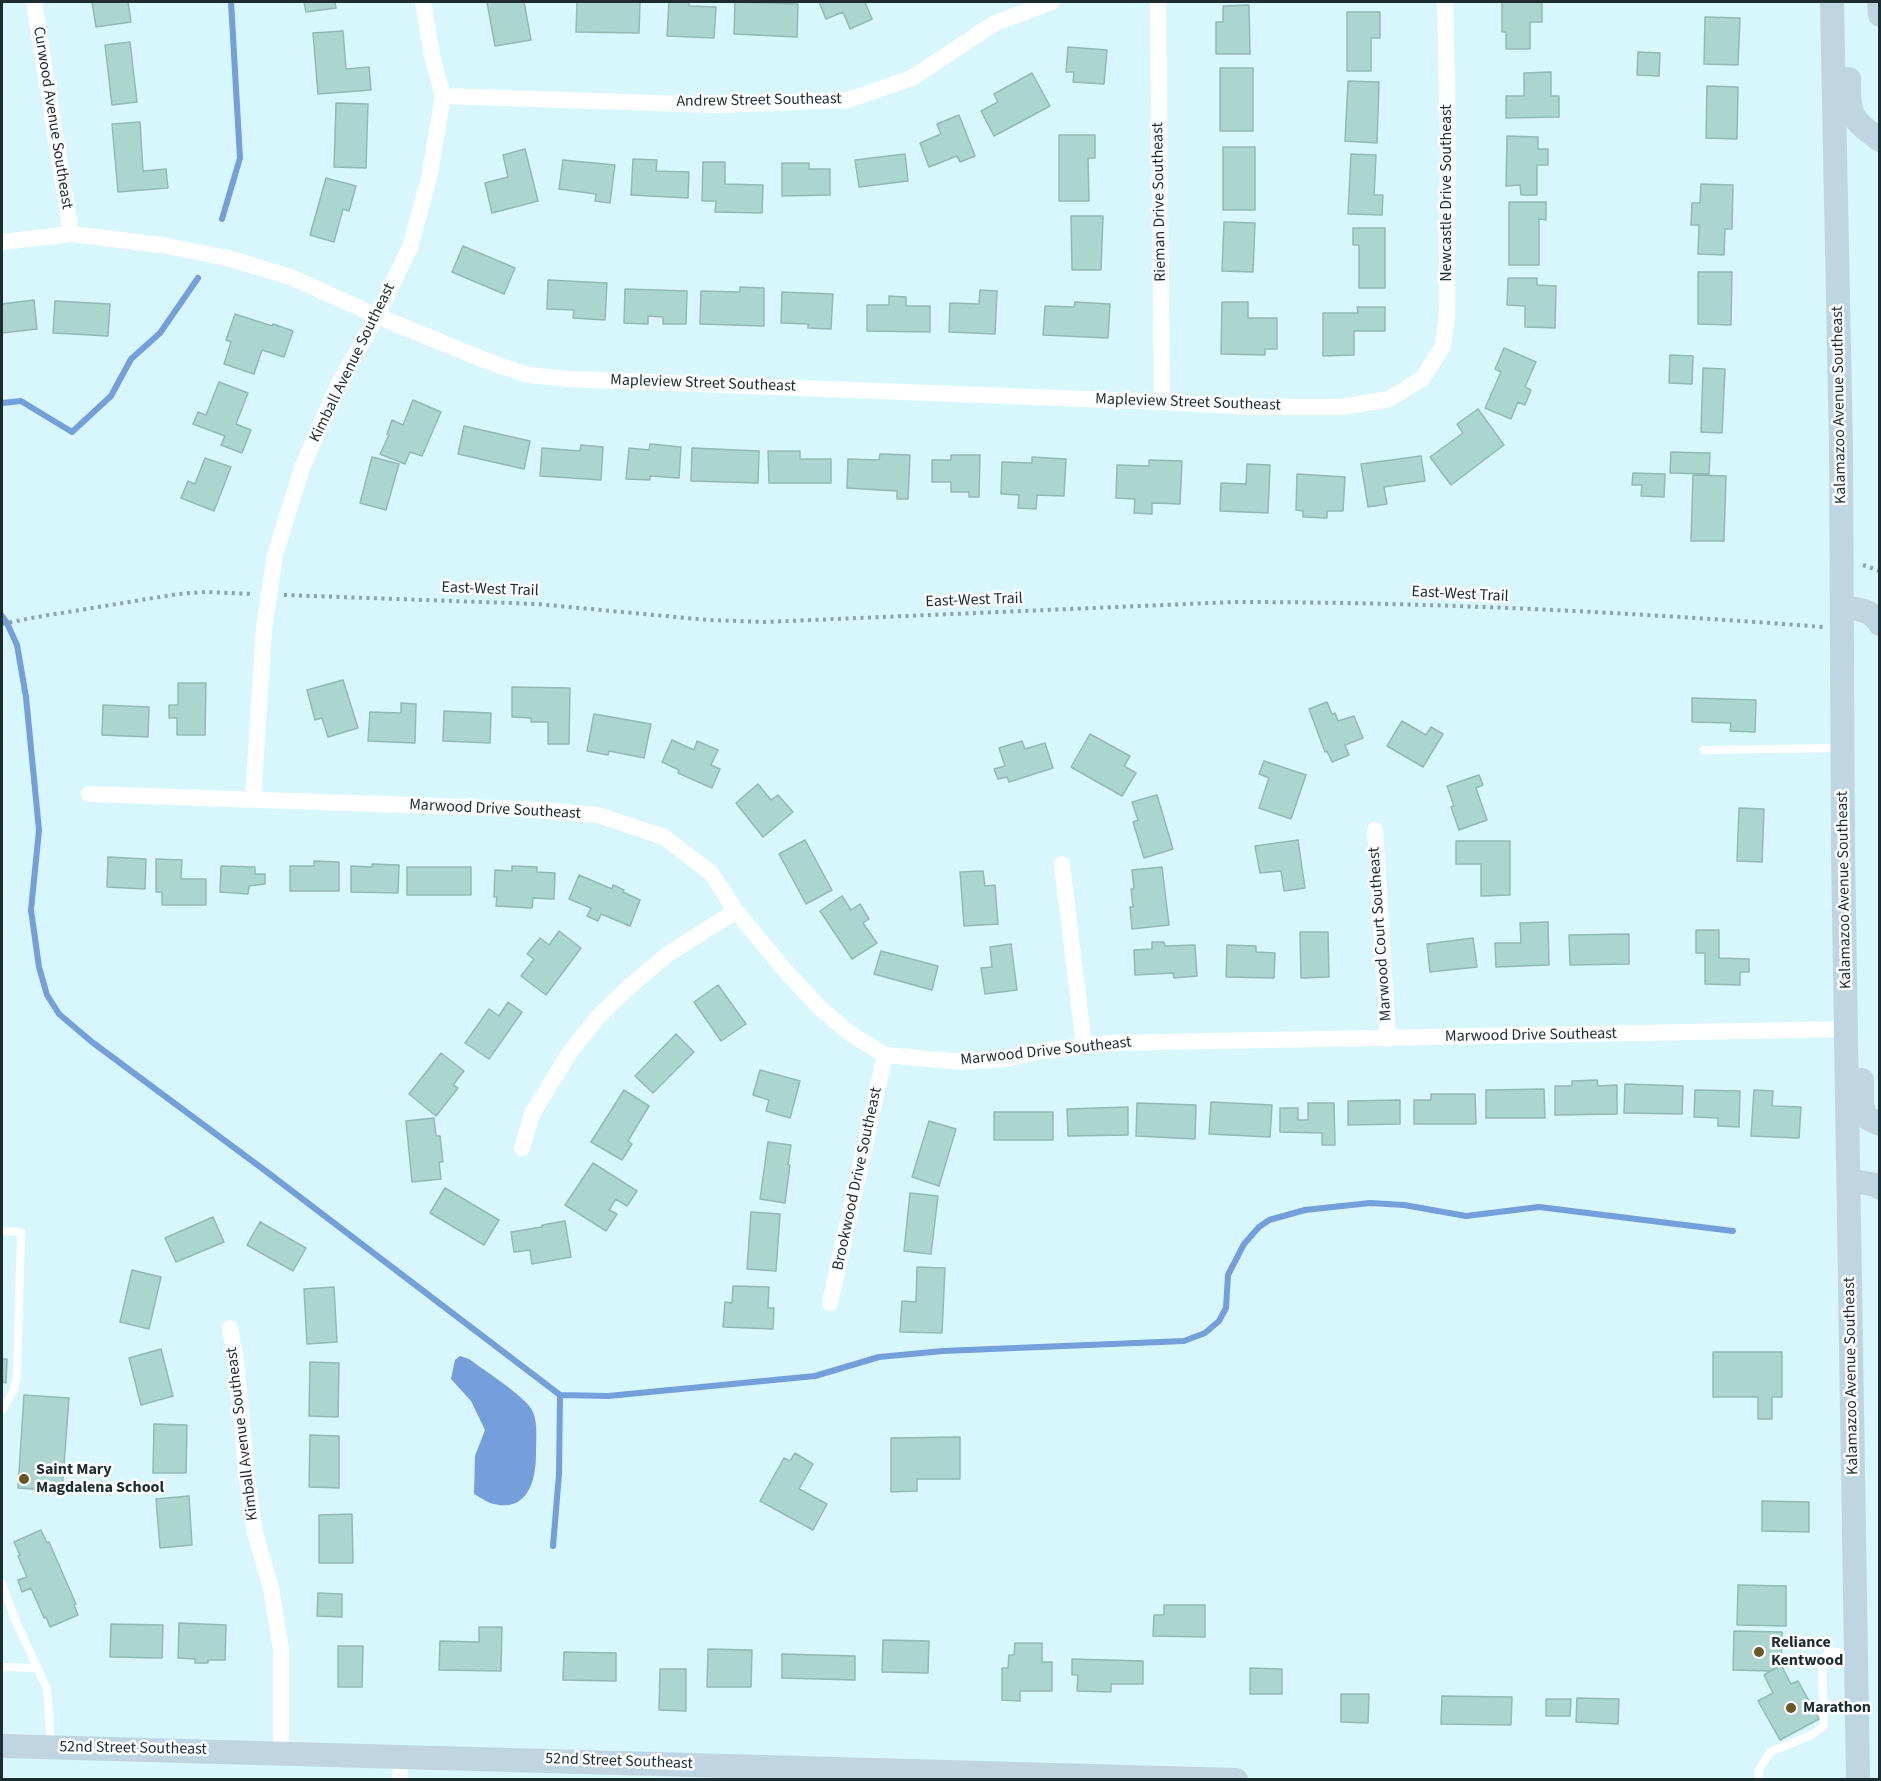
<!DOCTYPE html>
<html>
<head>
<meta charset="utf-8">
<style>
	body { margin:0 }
	#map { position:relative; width:1881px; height:1781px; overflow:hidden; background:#d7f7fc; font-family:"Source Sans 3",sans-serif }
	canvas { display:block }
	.frame { position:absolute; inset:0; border:3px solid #1c2c2f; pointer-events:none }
</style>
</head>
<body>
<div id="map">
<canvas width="1881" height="1781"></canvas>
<div class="frame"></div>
</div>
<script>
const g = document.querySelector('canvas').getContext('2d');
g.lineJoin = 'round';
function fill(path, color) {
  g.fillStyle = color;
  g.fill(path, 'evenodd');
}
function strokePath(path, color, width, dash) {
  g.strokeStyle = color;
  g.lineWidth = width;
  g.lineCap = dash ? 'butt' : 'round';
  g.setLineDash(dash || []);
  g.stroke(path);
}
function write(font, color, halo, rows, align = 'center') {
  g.font = font + ' "Source Sans 3",sans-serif';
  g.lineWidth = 5;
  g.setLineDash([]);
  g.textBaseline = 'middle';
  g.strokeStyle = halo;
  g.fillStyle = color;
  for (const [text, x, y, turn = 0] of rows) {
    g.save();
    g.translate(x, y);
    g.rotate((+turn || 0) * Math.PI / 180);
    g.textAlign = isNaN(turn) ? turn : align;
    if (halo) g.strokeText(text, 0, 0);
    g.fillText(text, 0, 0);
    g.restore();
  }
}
fill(new Path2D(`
	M460 1356 469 1359C482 1369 528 1398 533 1412 538 1425 536 1440 536 1453 536 1479 529 1512 494 1504 488 1503 480 1497 474 1494L475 1456 485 1430 471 1401 451 1379 455 1360Z`), '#749fdb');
strokePath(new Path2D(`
	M222 219 240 158 231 2
	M2 403 21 401 72 432 111 396 131 359 160 333 198 278
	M2 616 7 623 17 645 26 697 39 830 31 910 39 967 47 995 59 1014 92 1042 267 1172 560 1395 608 1396 815 1376 879 1357 943 1351 1184 1341 1205 1333 1219 1321 1226 1308 1228 1275 1244 1244 1259 1227 1269 1220 1305 1210 1370 1203 1404 1205 1466 1216 1539 1207 1733 1231
	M553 1546 559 1474 560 1395`), '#749fdb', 6);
const building = new Path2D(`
	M92 2H128L131 22 96 27Z
	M304 2H335L336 8 306 12Z
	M487 2H524L531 40 495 46Z
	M577 2H640L639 33 576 32Z
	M669 2H689V6L716 7 714 38 667 36Z
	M735 2 798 4 797 37 734 34Z
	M819 2H865L872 19 850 29 843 12 826 19Z
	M1502 2H1542V22H1530V49H1506V32H1502Z
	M1249 5 1250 54H1216V22H1223V6Z
	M1347 12H1380V38H1371V71H1347Z
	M1705 17 1740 18 1738 65 1704 64Z
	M343 31 346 69 369 67 371 90 318 94 313 33Z
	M130 42 137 102 112 105 105 45Z
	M1068 47 1107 50 1104 84 1073 82 1074 72H1066Z
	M1638 52 1660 53 1659 76 1637 75Z
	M1220 68H1253V131H1220Z
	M1551 72V96H1559V117L1506 118V96H1524V73Z
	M1032 73 1050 106 994 136 981 111 998 102 994 94Z
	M1348 81 1379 82 1377 143 1345 141Z
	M1707 86 1738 87 1737 139 1706 138Z
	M336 103 368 104 366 168 334 167Z
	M959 115 975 156 960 162 957 156 929 167 920 143 941 134 937 124Z
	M140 122 143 171 166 169 168 188 118 192 112 124Z
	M1059 135H1095V158H1088L1089 201H1059Z
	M1507 136 1538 137V149H1548V165H1537V195H1521L1520 185 1506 186Z
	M1223 147H1255V210H1223Z
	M525 149 538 201 492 213 485 183 508 177 503 155Z
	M905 154 908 181 859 187 855 160Z
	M1351 154 1376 155 1374 195H1383L1382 215 1348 214Z
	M633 159 657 160 656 171 689 172 688 198 631 195Z
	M563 160 615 165 610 203 595 201 596 194 559 189Z
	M703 162H725V184L763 185 762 213 715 212 716 201H702Z
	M782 163H809V169H830V195L782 196Z
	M326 178 356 186 349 211 343 209 334 242 310 235Z
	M1701 184 1733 185 1732 229H1725L1724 255 1698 254 1699 225H1691L1692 203H1700Z
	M1509 202H1546V220L1539 219V265H1509Z
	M1071 216H1103L1101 270H1072Z
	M1224 222 1255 223 1253 272 1222 271Z
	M1353 228H1385V288H1359V245H1353Z
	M463 246 515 268 504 294 452 272Z
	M1698 272H1732L1731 325 1698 324Z
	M1508 278H1537V285L1556 286 1555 328 1525 327V306L1507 305Z
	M548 280 607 283 605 320 573 318 574 310 547 309Z
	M740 287 764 288V326L700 324 701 291 740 292Z
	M625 289 687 291 686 324H663V317L648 316V324L624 323Z
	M980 290 997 291 995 334 949 332 950 303 979 304Z
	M782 292 833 294 831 329 808 328V324L781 323Z
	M889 296 906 297V306H930V332L867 331V305H889Z
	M34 300 37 329 2 333V304Z
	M55 301 110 304 108 336 53 333Z
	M1075 302 1110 304 1108 338 1043 335 1045 306 1074 307Z
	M1222 302H1248V318H1277V349H1265V355L1221 354Z
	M1357 307H1385V331H1354V355L1323 356V313H1358Z
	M235 314 272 326 273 324 293 331 284 357 262 350 254 374 224 364 231 342 226 340Z
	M1504 348 1536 362 1525 387 1531 390 1525 405 1518 402 1511 419 1485 408 1501 372 1495 369Z
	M1670 355 1693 356 1692 384 1669 383Z
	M1703 368 1725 369 1722 433 1701 432Z
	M219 382 248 393 236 424 251 430 242 453 221 445 225 436 193 424 198 412 206 415Z
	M413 400 441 412 422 456 410 452 405 464 380 454 389 435 387 434 392 420 403 425Z
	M1478 409 1504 445 1451 485 1430 457 1463 433 1457 424Z
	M464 426 530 441 524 469 458 454Z
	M650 444 681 447 679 478 650 476V480L626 479 629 448 649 450Z
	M581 445 603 447 601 480 540 476 542 448 580 451Z
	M692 448 759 451 758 483 691 481Z
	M768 451H800V459H831V483H769Z
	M1671 452 1710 453 1709 474 1670 473Z
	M880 454 910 455 908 499H897V491L847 488 848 459 879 460Z
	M951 455H980L979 497H969V492H951V482H932V460H951Z
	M1421 456 1425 481 1384 487 1387 504 1368 507 1361 464Z
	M372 457 399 464 386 510 360 503Z
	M1032 457 1066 459 1064 496 1037 495 1036 509 1018 508 1019 495 1001 494 1002 462 1032 463Z
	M205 458 231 467 214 511 181 498 188 481 195 484Z
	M1149 460 1182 461 1180 504 1152 503V514L1134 513 1135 499 1116 498 1117 465 1149 466Z
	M1247 464 1270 465 1268 513 1220 511 1221 483 1246 484Z
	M1633 473 1665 474 1664 497 1641 496 1642 485H1632Z
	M1297 474 1345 477 1343 511H1327V518L1303 517V511L1296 510Z
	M1693 475 1726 476 1724 541H1691Z
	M343 680 358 728 328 737 322 718 315 720 307 690Z
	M178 683H206L205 735H177V718H169V705H178Z
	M512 687 570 688 569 744H548V722H531V718L512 717Z
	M1692 698 1756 700 1755 732 1730 731 1731 723 1692 722Z
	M1327 702 1332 714 1335 713 1338 721 1354 716 1363 738 1345 745 1349 755 1332 762 1327 751 1325 752 1309 709Z
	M401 703 416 704 415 743 368 741 370 712 401 713Z
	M103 705 149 707 148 737 102 735Z
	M444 711 491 713 490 743 443 741Z
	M594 714 651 724 644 758 609 751 608 755 587 751Z
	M1402 721 1426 735 1431 727 1443 734 1423 767 1387 746Z
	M1090 734 1130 756 1124 766 1136 773 1122 796 1071 767Z
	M672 740 694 750 697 741 718 750 711 765 720 769 712 788 678 773 679 770 662 762Z
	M1022 741 1025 749 1045 743 1053 768 1009 782 1007 777 998 779 994 769 1005 766 999 748Z
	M1264 761 1306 775 1291 819 1259 808 1269 778 1259 774Z
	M1479 775 1483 785 1476 788 1487 820 1459 830 1451 807 1454 806 1447 786Z
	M758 784 771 800 778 795 793 812 763 837 736 803Z
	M1157 795 1173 849 1144 858 1133 822 1138 820 1132 802Z
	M1739 808 1764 809 1762 862 1737 861Z
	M805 840 832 890 806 904 779 854Z
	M1298 840 1305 888 1284 891 1281 871 1260 873 1255 846Z
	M1456 841H1510V895L1481 896V864H1456Z
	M108 857 146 859 145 889 107 887Z
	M156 859 182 860 181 879H206V905H162V892H156Z
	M314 861 339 862V891H290V866H314Z
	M372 864 399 865 398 893 351 892V866L372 867Z
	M221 866 255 867V874H265V884L249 886 248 894 220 892Z
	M512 866 537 867V872L555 873 554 899 533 898 532 908 496 906 497 897H494L495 870 512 871Z
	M407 867H471V895H407Z
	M1162 867 1169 925 1132 929 1130 907H1133L1131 889H1134L1132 870Z
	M983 871 985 886 995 885 998 924 964 926 960 872Z
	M579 875 612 889 613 885 624 890 623 892 640 900 630 926 601 914 598 921 587 916 591 908 569 899Z
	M842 896 851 910 860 904 869 919 863 923 877 943 852 959 820 911Z
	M1548 922 1549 965 1496 967 1495 943H1521L1520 923Z
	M1696 930H1719V958L1749 959V972H1740V985L1705 984V953H1696Z
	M559 931 581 948 546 995 521 976 534 959 527 954 540 938 549 945Z
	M1300 932H1328L1329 977 1301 978Z
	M1629 934V964L1570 965 1569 935Z
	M1473 938 1477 967 1430 972 1427 944Z
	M1152 942H1164L1165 946 1195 945 1197 976 1174 978 1173 973 1135 975 1134 950 1152 949Z
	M1011 944 1017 990 985 994 981 968 992 967 990 947Z
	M1227 945 1256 946V952L1275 953 1274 978 1226 977Z
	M881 951 938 966 932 990 874 974Z
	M718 985 746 1024 721 1041 694 1002Z
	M508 1002 522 1012 489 1059 465 1043 489 1009 499 1016Z
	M676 1034 694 1052 653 1093 635 1076Z
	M441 1053 464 1071 453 1085 458 1088 436 1116 409 1094Z
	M760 1070 800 1081 790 1118 766 1111 769 1100 753 1095Z
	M1597 1080 1598 1086 1617 1085V1114L1555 1115V1086H1572V1081Z
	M1625 1084 1683 1086 1682 1114 1624 1113Z
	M1544 1089 1545 1118H1486V1090Z
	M624 1090 649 1106 628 1141 632 1144 622 1160 591 1142Z
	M1695 1090 1740 1091 1739 1127 1718 1126V1118L1694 1117Z
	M1754 1090 1773 1091 1772 1106 1801 1107 1799 1138 1751 1136Z
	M1431 1094H1475L1476 1124H1414V1100H1431Z
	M1400 1100V1124L1348 1125V1101Z
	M1211 1102 1272 1105 1270 1137 1209 1134Z
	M1137 1103 1196 1105 1195 1139 1136 1136Z
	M1308 1103H1334L1335 1145H1322V1133L1280 1132V1108H1298V1120H1308Z
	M1128 1107V1135L1068 1136 1067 1109Z
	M994 1112H1053V1140H994Z
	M434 1118 436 1136H440L443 1162H439L441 1179 412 1182 406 1121Z
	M929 1121 956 1129 939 1186 912 1177Z
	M768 1142 791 1145 788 1165H790L785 1203 760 1199Z
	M593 1163 637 1191 627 1206 616 1199 609 1210 617 1214 606 1231 565 1205Z
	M445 1188 499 1220 484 1245 430 1213Z
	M910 1193 938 1196 931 1254 904 1251Z
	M751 1212 780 1214 776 1271 747 1269Z
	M213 1217 224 1242 176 1262 165 1238Z
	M565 1221 571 1257 532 1264 530 1250 514 1252 511 1232 542 1227V1225Z
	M260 1222 306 1248 293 1271 247 1245Z
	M917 1267 945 1268 942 1333 900 1332 902 1301 916 1302Z
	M132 1270 161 1277 149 1329 120 1322Z
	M733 1286 769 1287 768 1308H774L773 1329 723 1327 725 1302 732 1303Z
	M334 1287 337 1342 307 1344 304 1289Z
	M161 1349 173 1396 141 1405 129 1358Z
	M1713 1352H1782V1397H1772V1419H1758V1397H1713Z
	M2 1359H7L6 1383 2 1382Z
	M310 1362 339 1363 338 1417 309 1416Z
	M24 1395 69 1398 62 1491 18 1488Z
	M154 1424 187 1425 186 1473H153Z
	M310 1435 339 1436V1488L309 1487Z
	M960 1437V1479H917V1491L891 1492V1438Z
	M795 1453 813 1464 799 1489 827 1504 813 1530 760 1501 784 1458 790 1461Z
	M189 1496 192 1545 160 1548 156 1499Z
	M1762 1501 1809 1502V1532L1762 1531Z
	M352 1514 353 1563H319V1515Z
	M41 1530 47 1543 49 1542 76 1604 74 1605 78 1615 50 1627 46 1617 44 1618 31 1588 22 1592 18 1580 27 1577 18 1556 20 1555 14 1542Z
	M1738 1585 1786 1586V1626L1737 1625Z
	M318 1593 342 1594V1617L317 1616Z
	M1164 1605H1205V1637L1153 1636 1154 1615H1164Z
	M179 1623 226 1625 225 1660H208V1663H195V1659L178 1658Z
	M111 1624 163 1625 162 1658 110 1657Z
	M479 1627H502L501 1671 439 1670 440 1641 479 1642Z
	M1734 1631 1782 1632 1781 1665 1770 1671 1733 1670Z
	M883 1640 929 1641 928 1673 882 1672Z
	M1015 1643H1042V1662H1052V1691H1020V1701L1002 1700V1668H1008L1009 1655H1014Z
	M338 1646H363L362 1687H338Z
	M708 1649 752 1650 751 1687H707Z
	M564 1652 616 1653V1681L563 1680Z
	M782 1654 855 1656V1680L782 1678Z
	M1072 1659 1143 1661V1684H1111V1692L1077 1691 1078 1675H1072Z
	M1781 1665 1791 1684 1798 1681 1819 1719 1780 1740 1758 1701 1773 1693 1764 1675Z
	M1250 1668 1282 1669V1694H1250Z
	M660 1669H686V1711L659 1710Z
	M1341 1694H1369L1368 1723 1341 1722Z
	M1442 1696 1512 1697 1511 1725 1441 1724Z
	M1577 1698 1619 1699 1618 1724 1576 1722Z
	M1546 1699H1571L1570 1716H1546Z`);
fill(building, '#add5cf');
strokePath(building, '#92b9b3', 1.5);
strokePath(new Path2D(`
	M1863 565 1880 571
	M284 595 537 604 708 620 765 622 1234 602C1431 602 1627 612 1823 627
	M2 624 31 618 178 594 205 592 253 594`), '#8ba4a8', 4, [3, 4.5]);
strokePath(new Path2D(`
	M1704 750 1839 748
	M2 1231 21 1232 17 1375 14 1390 2 1410
	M2 1583 14 1617 47 1689 51 1744
	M2 1667 37 1668
	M1759 1780V1770L1770 1752 1809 1736 1823 1727C1828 1703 1815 1673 1829 1651L1853 1654`), '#fff', 8);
strokePath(new Path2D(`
	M34 2 71 234
	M1158 2 1162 402
	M443 96 717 105 848 100 912 78 995 23 1052 2
	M2 242 71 234 162 245 227 258 291 277 377 316 487 361 528 375 569 379 1162 402 1253 407H1342L1389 399 1422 379 1443 346 1447 314 1448 132 1445 2
	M89 794 523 809 598 815 664 837 711 873 736 911 782 967 819 1007 848 1032 885 1055 964 1062 1005 1059 1042 1051 1110 1043 1847 1029
	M253 800 264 628 275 555 302 468 338 385 377 316 410 247 429 178 443 96 432 56 423 2
	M1375 830 1388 1039
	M1062 864 1084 1046
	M522 1148 532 1114 570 1052 598 1017 630 986 668 954 736 911
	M830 1303 885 1055
	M230 1328 236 1361 247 1479 255 1533 271 1588 281 1649V1753
	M400 1756V1780`), '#fff', 16);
strokePath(new Path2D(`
	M1832 2 1841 448 1843 850 1858 1780
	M1879 2 1880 15
	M1849 79C1849 116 1850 118 1880 140
	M1842 607C1857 609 1871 609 1880 624
	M1862 1080V1106L1867 1118 1880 1124
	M1849 1183 1859 1182 1877 1185 1880 1188
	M2 1746 1236 1780`), '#bfd6e2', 24);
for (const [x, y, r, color] of [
	[24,1479,6,"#695725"],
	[1759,1652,6,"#695725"],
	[1791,1708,6,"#695725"]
]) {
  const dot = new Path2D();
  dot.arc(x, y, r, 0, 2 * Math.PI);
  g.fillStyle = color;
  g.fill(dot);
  strokePath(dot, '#fff', 2);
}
write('16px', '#1c2c2f', '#fff', [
	["Andrew Street Southeast",759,101,-1],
	["Curwood Avenue Southeast",52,118,81],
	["Newcastle Drive Southeast",1447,193,-90],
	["Rieman Drive Southeast",1160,202,-91],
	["Kimball Avenue Southeast",353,363,-64],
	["Mapleview Street Southeast",703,384,2],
	["Mapleview Street Southeast",1188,403,2],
	["Kalamazoo Avenue Southeast",1840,405,-91],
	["East-West Trail",490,590,2],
	["East-West Trail",1460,595,3],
	["East-West Trail",974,601,-2],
	["Marwood Drive Southeast",495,810,3],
	["Kalamazoo Avenue Southeast",1845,890,-91],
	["Marwood Court Southeast",1381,934,-94],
	["Marwood Drive Southeast",1531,1036,-1],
	["Marwood Drive Southeast",1046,1052,-6],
	["Brookwood Drive Southeast",858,1179,-78],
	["Kalamazoo Avenue Southeast",1852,1376,-91],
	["Kimball Avenue Southeast",243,1434,-97],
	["52nd Street Southeast",133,1749,1],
	["52nd Street Southeast",619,1762,2]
]);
write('bold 16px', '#1c2c2f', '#fff', [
	["Saint Mary",36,1470],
	["Magdalena School",36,1488],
	["Reliance",1771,1643],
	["Kentwood",1771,1661],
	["Marathon",1803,1708]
], 'left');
</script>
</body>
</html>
